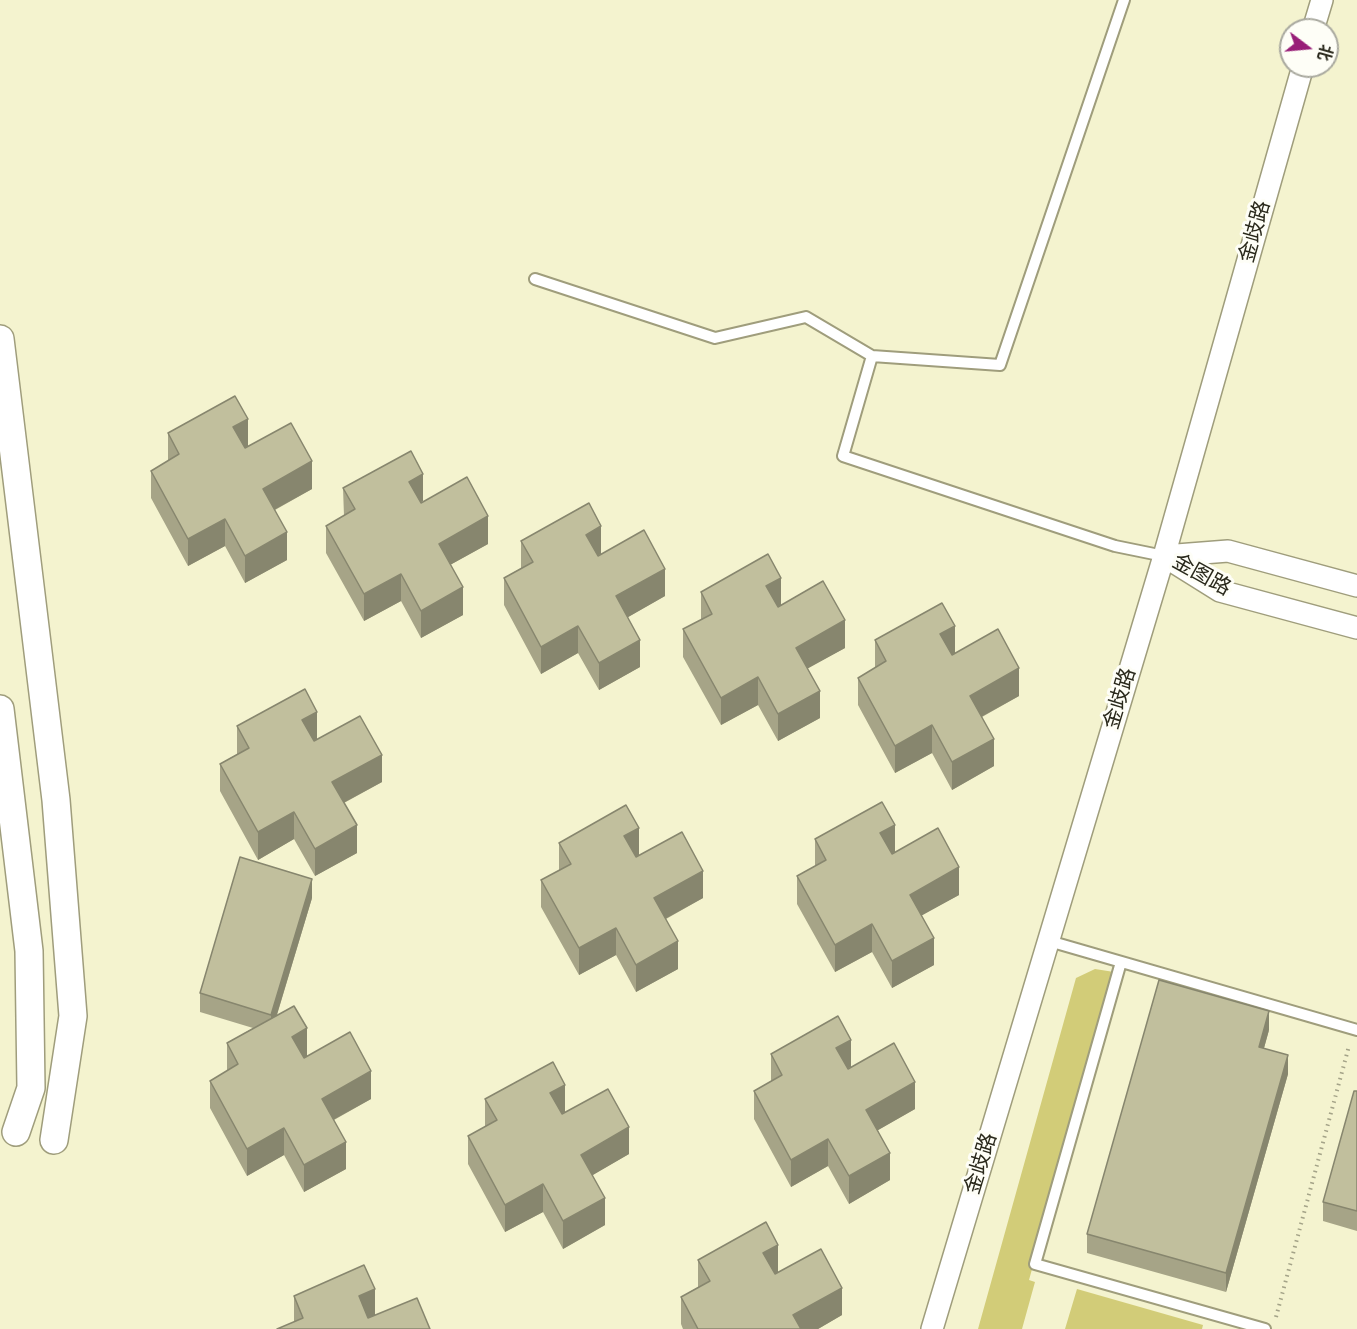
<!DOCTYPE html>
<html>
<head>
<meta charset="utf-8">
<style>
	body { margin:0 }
	#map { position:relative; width:1357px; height:1329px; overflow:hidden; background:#f4f3cf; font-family:"Nunito Sans","Noto Sans SC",sans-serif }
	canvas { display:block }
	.north { position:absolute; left:1279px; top:18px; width:60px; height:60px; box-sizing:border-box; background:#fefef7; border:2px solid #a9a99f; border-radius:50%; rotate:106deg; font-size:16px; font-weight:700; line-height:24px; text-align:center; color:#2a291c }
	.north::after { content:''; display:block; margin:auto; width:21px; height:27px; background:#981e78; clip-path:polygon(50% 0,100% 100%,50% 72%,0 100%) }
</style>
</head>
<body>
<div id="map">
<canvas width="1357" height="1329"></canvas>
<div class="north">北</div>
</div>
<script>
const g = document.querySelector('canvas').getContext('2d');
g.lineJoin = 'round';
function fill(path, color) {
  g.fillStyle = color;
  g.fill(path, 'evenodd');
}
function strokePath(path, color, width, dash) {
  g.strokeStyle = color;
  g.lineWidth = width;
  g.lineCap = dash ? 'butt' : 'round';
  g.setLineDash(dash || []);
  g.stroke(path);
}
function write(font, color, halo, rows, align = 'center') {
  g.font = font + ' "Nunito Sans","Noto Sans SC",sans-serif';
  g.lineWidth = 6;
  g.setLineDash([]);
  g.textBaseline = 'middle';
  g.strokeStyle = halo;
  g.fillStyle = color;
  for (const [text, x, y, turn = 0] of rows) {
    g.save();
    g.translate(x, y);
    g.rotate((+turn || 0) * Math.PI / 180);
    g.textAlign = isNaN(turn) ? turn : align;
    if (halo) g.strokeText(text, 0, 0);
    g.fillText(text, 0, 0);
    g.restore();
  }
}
fill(new Path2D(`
	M1095 969 1114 972 1029 1280 1035 1282 1022 1329H978L1076 978Z
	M1077 1289 1203 1325 1202 1329H1065Z`), '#d2cc78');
const service = new Path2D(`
	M535 279 715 338 806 317 872 356 1000 365 1124 0
	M872 356 843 456 1115 546 1164 556
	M1049 941 1357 1030
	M1121 962 1035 1264 1265 1329`);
const minor = new Path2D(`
	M1313 30 1322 0
	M1164 556 1220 591 1357 628
	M1164 556 1228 551 1357 586
	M932 1329 1164 556 1303 66`);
const tertiary = new Path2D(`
	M0 339 56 800 73 1016 54 1140
	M0 709 29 951 31 1088 16 1132`);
strokePath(service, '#9f9d7c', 14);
strokePath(minor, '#9f9d7c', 24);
strokePath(tertiary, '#9f9d7c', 30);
strokePath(new Path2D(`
	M1276 1317 1349 1046`), '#a4a388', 4, [1.5, 4.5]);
strokePath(service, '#fff', 10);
strokePath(minor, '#fff', 21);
strokePath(tertiary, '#fff', 27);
fill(new Path2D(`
	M168 433 248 446 312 489 275 510 287 560 245 583 225 546 188 566 151 498V471L168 461Z
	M343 488 423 501 420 503 488 544 450 565 463 615 421 638 401 601 364 621 326 553V526L344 516Z
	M521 541 598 556 665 596 628 617 640 667 599 690 578 653 541 674 504 605V578L521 568Z
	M701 592 781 605 845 648 807 668 820 718 778 741 758 705 721 725 683 657V629L701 620Z
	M875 640 955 653 1019 696 982 717 994 766 952 790 932 753 895 773 858 705V678L875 668Z
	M237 726 317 739 382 782 344 803 357 853 315 876 294 839 258 860 220 791V764L237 754Z
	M815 839 895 852 959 895 921 915 934 965 892 988 872 952 835 972 797 904V876L815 867Z
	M559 843 639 855 636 857 703 898 666 919 678 969 636 992 616 955 579 975 541 907V880L559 870Z
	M312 898 277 1015 307 1056 371 1099 334 1120 346 1169 304 1192 284 1155 247 1176 210 1108V1081L227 1071V1043L253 1028 200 1012V993Z
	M1269 1030 1264 1048 1288 1074 1226 1292 1087 1253V1234Z
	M771 1054 848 1069 915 1109 878 1130 890 1180 849 1204 828 1166 791 1187 754 1119V1091L771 1081Z
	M1357 1091V1231L1323 1221V1202Z
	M485 1099 565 1112 629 1154 592 1175 605 1225 563 1249 543 1212 505 1232 468 1164V1136L485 1127Z
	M698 1260 778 1273 842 1315 818 1329H683L681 1324V1297L698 1287Z
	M294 1296 375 1316 294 1322Z`), '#a6a487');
fill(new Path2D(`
	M248 419V446L233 454V427Z
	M312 461V489L263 516V489Z
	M423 474V501L409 509V482Z
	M488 516V544L439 571V544Z
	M225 519V546L188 566V539Z
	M601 526V554L586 562V535Z
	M287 532V560L245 583V556Z
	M665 569V596L616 624V596Z
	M401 574V601L364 621V594Z
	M781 578V605L766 613V586Z
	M463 587V615L421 638V611Z
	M845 620V648L796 675V648Z
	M578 626V653L541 674V647Z
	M955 626V653L940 661V634Z
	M640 640V667L599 690V663Z
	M1019 668V696L970 723V696Z
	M758 677V705L721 725V698Z
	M820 691V718L778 741V714Z
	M317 712V739L302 747V720Z
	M932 725V753L895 773V746Z
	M994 739V766L952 790V762Z
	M382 755V782L332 809V782Z
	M294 812V839L258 860V832Z
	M357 825V853L315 876V849Z
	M895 825V852L880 860V833Z
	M639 828V855L624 863V836Z
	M959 867V895L910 922V895Z
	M703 871V898L654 925V898Z
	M312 879V898L271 1034V1015Z
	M872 924V952L835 972V945Z
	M616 928V955L579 975V948Z
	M934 938V965L892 988V961Z
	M678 941V969L636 992V965Z
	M1269 1011V1030L1259 1066V1047Z
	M307 1028V1056L292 1064V1037Z
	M851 1040V1067L836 1075V1048Z
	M1288 1055V1074L1226 1292V1273Z
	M371 1071V1099L322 1126V1099Z
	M915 1082V1109L866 1137V1110Z
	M565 1085V1112L550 1120V1093Z
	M629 1127V1154L581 1182V1155Z
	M284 1128V1155L247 1176V1149Z
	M828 1139V1166L791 1187V1160Z
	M346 1142V1169L304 1192V1165Z
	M890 1153V1180L849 1204V1176Z
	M543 1184V1212L505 1232V1205Z
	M605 1198V1225L563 1249V1221Z
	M778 1245V1273L763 1280V1253Z
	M842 1288V1315L818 1329H793V1315Z
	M375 1289V1316L359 1323V1296Z`), '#87866e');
const building = new Path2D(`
	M235 396 248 419 233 427 245 448 291 423 312 461 263 489 287 532 245 556 225 519 188 539 151 471 179 454 168 433Z
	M411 451 423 474 409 482 421 503 467 477 488 516 439 544 463 587 421 611 401 574 364 594 326 526 355 509 343 488Z
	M589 503 601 526 586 535 598 556 644 530 665 569 616 596 640 640 599 663 578 626 541 647 504 578 533 562 521 541Z
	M768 554 781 578 766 586 778 607 823 581 845 620 796 648 820 691 778 714 758 677 721 698 683 629 712 614 701 592Z
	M942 603 955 626 940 634 952 655 998 629 1019 668 970 696 994 739 952 762 932 725 895 746 858 678 886 661 875 640Z
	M305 689 317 712 302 720 314 741 360 716 382 755 332 782 357 825 315 849 294 812 258 832 220 764 249 748 237 726Z
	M882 802 895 825 880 833 892 854 938 828 959 867 910 895 934 938 892 961 872 924 835 945 797 876 826 860 815 839Z
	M626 805 639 828 624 836 636 857 682 832 703 871 654 898 678 941 636 965 616 928 579 948 541 880 571 864 559 843Z
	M240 857 312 879 271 1015 200 993Z
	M1159 980 1269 1011 1259 1047 1288 1055 1226 1273 1087 1234Z
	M294 1006 307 1028 292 1037 304 1058 350 1032 371 1071 322 1099 346 1142 304 1165 284 1128 247 1149 210 1081 238 1064 227 1043Z
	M838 1016 851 1040 836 1048 848 1069 894 1043 915 1082 866 1110 890 1153 849 1176 828 1139 791 1160 754 1091 782 1075 771 1054Z
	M553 1062 565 1085 550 1093 562 1114 608 1089 629 1127 581 1155 605 1198 563 1221 543 1184 505 1205 468 1136 497 1120 485 1099Z
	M1354 1091H1357V1211L1323 1202Z
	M766 1222 778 1245 763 1253 775 1274 821 1249 842 1288 793 1315 801 1329H698L681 1297 710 1281 698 1260Z
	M364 1265 375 1289 359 1296 368 1318 417 1298 430 1329H277L303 1318 294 1296Z`);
fill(building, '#c1bf9d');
strokePath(building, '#87866e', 1.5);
write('21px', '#2a291c', '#fefef7', [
	["金歧路",1256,232,-74],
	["金图路",1201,576,29],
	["金歧路",1121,699,-73],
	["金歧路",982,1164,-73]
]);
</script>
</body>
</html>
